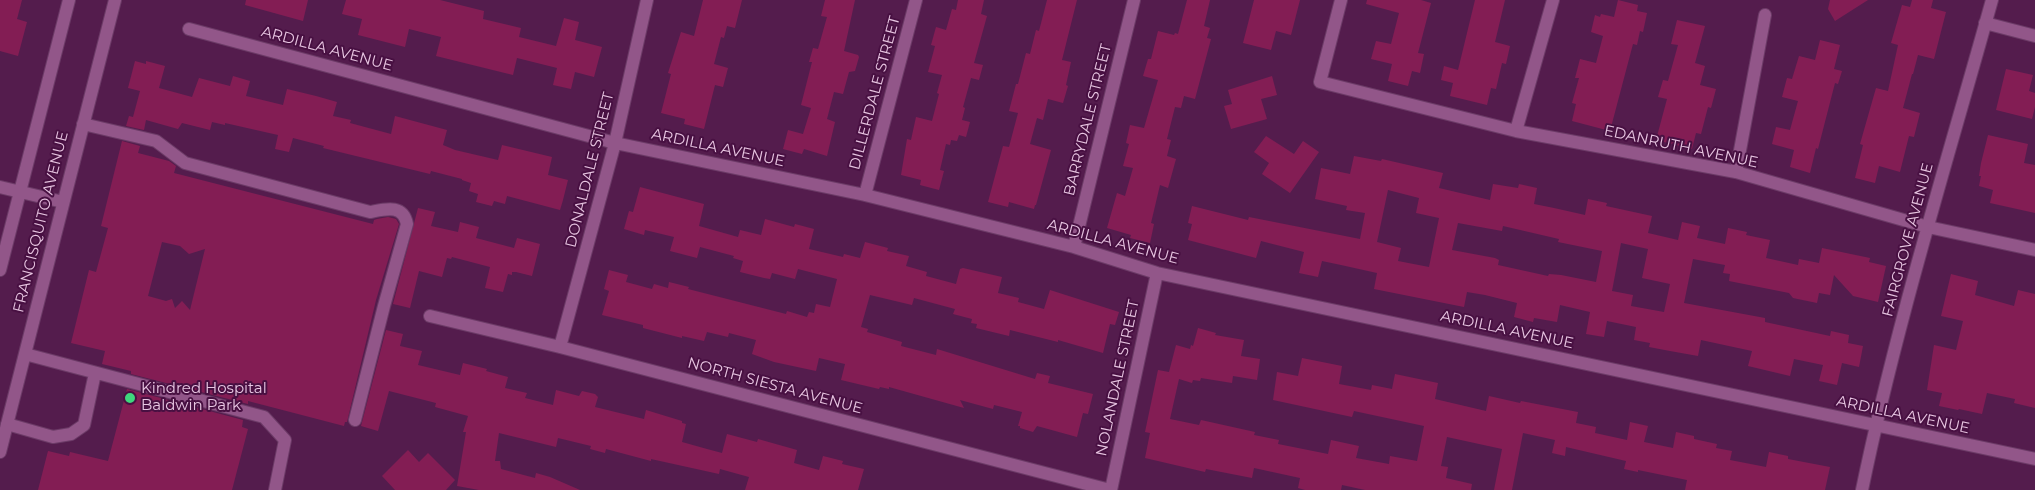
<!DOCTYPE html>
<html>
<head>
<meta charset="utf-8">
<style>
	body { margin:0 }
	canvas { display:block; background:#541c4d }
</style>
</head>
<body>
<canvas width="2035" height="490"></canvas>
<script>
const g = document.querySelector('canvas').getContext('2d');
g.lineJoin = 'round';
function fill(path, color) {
  g.fillStyle = color;
  g.fill(path, 'evenodd');
}
function strokePath(path, color, width, dash) {
  g.strokeStyle = color;
  g.lineWidth = width;
  g.lineCap = dash ? 'butt' : 'round';
  g.setLineDash(dash || []);
  g.stroke(path);
}
function write(font, color, halo, rows, align = 'center') {
  g.font = font + ' Montserrat,sans-serif';
  g.lineWidth = 4;
  g.setLineDash([]);
  g.textBaseline = 'middle';
  g.strokeStyle = halo;
  g.fillStyle = color;
  for (const [text, x, y, turn = 0] of rows) {
    g.save();
    g.translate(x, y);
    g.rotate((+turn || 0) * Math.PI / 180);
    g.textAlign = isNaN(turn) ? turn : align;
    if (halo) g.strokeText(text, 0, 0);
    g.fillText(text, 0, 0);
    g.restore();
  }
}
fill(new Path2D(`
	M0 0H22L17 19 27 22 18 56 0 51Z
	M246 0H308L303 21 245 5Z
	M346 0H440L484 11 483 19 521 28 519 37 556 46 564 18 579 22 575 40 602 47 594 77 575 72 571 89 553 85 557 68 517 58 513 75 436 56 441 37 409 29 405 47 358 35 362 19 342 14Z
	M703 0H742L735 28 727 26 724 38 721 37 714 64 728 68 723 87 715 85 704 129 684 124 685 119 661 113 671 74 668 73 681 32 694 36Z
	M825 0H855L844 51 858 55 859 57 855 71 849 72 843 94 834 92 827 119 835 122 827 156 804 149 802 154 783 149 788 130 803 134 811 108 801 105 812 62H809L813 48 818 49 827 17 821 16Z
	M958 0H984L981 14 987 16 974 63 983 65 979 80 971 78 963 107 965 108 962 120 970 122 966 137 959 135 957 141 951 140 950 145 946 144 940 170 944 171 939 190 920 185 921 180 901 175 907 139 911 140 916 117 932 121 939 94 937 93 942 75 928 72 935 46 931 45 936 27 946 30 952 9 956 10Z
	M1047 0H1077L1062 60 1071 62 1066 85 1068 86 1063 103 1048 99 1043 120 1037 118 1030 144 1051 150 1036 205H1035L1034 209 1009 202 1008 207 988 202 1003 146 1009 147 1018 113 1009 111 1016 84H1018L1026 53 1030 54 1036 30 1039 31Z
	M1187 0H1210L1204 26 1210 28 1207 38 1211 39 1195 99 1184 96 1181 108 1175 107 1167 139 1171 140 1167 156 1176 159 1168 188 1160 185 1151 223 1154 224 1150 243 1130 238 1131 235 1107 228 1117 193 1125 196 1133 168 1123 166 1129 144 1126 143 1130 125 1144 128 1158 80 1143 76 1148 59H1151L1158 31 1174 35 1175 33 1178 34Z
	M1254 0H1300L1291 35 1276 31 1271 50 1243 43Z
	M1367 0H1421L1431 3 1418 53 1424 54 1420 73 1412 71 1408 86 1388 81 1392 64 1371 59 1376 41 1391 44 1399 13 1366 4Z
	M1475 0H1505L1495 42 1510 46 1506 64 1502 63 1496 89 1491 88 1487 105 1450 96 1453 83 1441 80 1444 66 1458 70Z
	M1618 0 1638 5 1637 11 1647 13 1643 32 1640 31 1637 45 1633 44 1610 131 1572 121 1576 104 1572 103 1579 78H1575L1580 59 1596 63 1603 36 1591 32 1595 15 1600 17 1601 14 1614 17Z
	M1830 0H1868L1835 21 1828 9Z
	M1912 0H1933L1931 8 1946 12 1934 59 1918 55 1913 74H1912L1903 108 1920 113 1914 137 1909 136 1900 172 1879 166 1875 183 1855 178 1863 145 1860 144 1876 88 1888 91 1898 45 1891 43 1902 5 1910 7Z
	M1677 20 1705 26 1695 63 1705 66 1700 85 1716 89 1711 108 1708 107 1701 134 1696 133 1692 149 1656 140 1667 99 1658 97 1663 80 1668 81 1678 45 1671 44Z
	M1820 40 1840 45 1834 69 1842 71 1838 84 1835 83 1818 149 1816 148 1810 173 1790 167 1794 150 1772 144 1776 127 1790 130 1798 101 1782 97 1787 78 1792 79 1799 56 1815 60Z
	M135 61 146 64V61L165 66 159 88 192 97 199 78 230 86 233 76 250 81 246 96 283 105 287 89 316 96 337 102 333 116 351 120 350 123 391 134 395 116 447 130 443 145 455 150 498 160 502 145 552 157 548 175 568 180 563 200 560 210 507 196 505 204 494 201 492 206 476 202 478 194 469 191 471 183 462 180V179L431 171 430 174 323 148 324 146 293 138 289 152 275 149 278 135 225 123V125L212 122 210 130 182 123 178 129 146 120 144 130 126 126 129 116 133 117 140 91 128 88Z
	M2006 69 2033 75 2029 91 2035 93V107L2032 119 1996 110Z
	M1272 76 1277 95 1261 99 1267 119 1231 129 1224 106 1232 104 1228 90Z
	M1988 135 2028 144 2024 163 2035 165V213L1990 203 1993 190 1979 186 1981 176H1979L1981 163Z
	M1266 136 1294 154 1303 141 1319 152 1290 193 1262 174 1269 163 1254 152Z
	M122 141 140 146 138 153 169 161 176 166 174 173 373 224 374 220 377 219 388 217 396 219 399 224 376 300 347 422H345L344 426 248 401V404L131 374V371L102 364 105 351 71 343 89 270 96 272 108 228 101 226ZM162 242 180 246 189 254 205 249 190 310 182 301 175 308 172 299 166 301 148 296Z
	M1354 156 1381 161 1382 159 1443 173 1439 188 1490 200 1493 184 1518 188 1519 184 1537 188 1534 204 1554 208 1585 215 1588 199 1607 203 1606 206 1652 216 1648 233 1678 240 1682 222 1700 226 1697 238 1725 244 1728 228 1747 232 1746 235 1770 240 1766 258 1798 265 1799 259 1819 263 1822 248 1870 258 1869 262 1886 266 1878 302 1853 296 1834 275 1830 295 1819 293 1817 303 1793 298 1789 293 1729 281 1730 274 1723 273 1725 265 1693 259 1684 303 1765 318V322L1830 336 1831 331 1849 335 1848 343 1863 346 1859 367 1842 363 1837 385 1819 381 1823 365 1794 359 1790 376 1748 366 1752 351 1701 340 1698 356 1670 351 1649 347 1650 343 1634 340 1636 327 1607 321 1604 337 1586 334 1590 312 1560 305 1557 322 1534 318 1533 322 1514 317 1517 303 1485 295 1467 292 1464 307 1374 289 1377 273 1341 265 1322 261 1318 277 1299 273 1304 252 1261 241 1256 258 1188 240 1192 224 1188 223 1192 206 1248 220 1249 217 1360 239 1365 213 1346 210 1347 206 1315 199 1321 168 1350 174ZM1388 190 1419 198 1416 213 1439 218 1429 267 1398 261 1401 248 1377 242ZM1458 223 1502 231 1503 226 1559 239 1558 242 1602 251 1596 282 1561 275 1549 274 1548 276 1498 265 1499 260 1495 258 1452 250ZM1621 243 1648 249 1642 278 1670 284 1664 312 1631 306 1633 295 1612 291Z
	M640 187 704 204 699 226 738 237 740 230 761 235 765 219 794 227 795 224 814 229 809 249 843 257 844 254 860 258 865 242 888 248 887 251 909 256 906 266 927 272 926 276 956 284 960 269 963 268 1002 277 998 293 1019 298 1018 302 1044 309 1050 290 1119 312 1115 325 1110 324 1103 353 1058 340V342L1010 330 1009 336 976 328 977 324 971 323 972 319 953 314 955 309 914 298 912 305 870 295 861 327 868 329 867 332 902 342 901 346 936 355 937 349 1035 379 1037 373 1050 376 1048 383 1093 394 1088 414 1083 413 1077 437 1037 426 1033 432 1020 428V426H1018L1022 412 994 405 993 409 960 400 964 408 889 387V389L880 387 879 389 841 380 845 364 819 358 816 371 774 362 752 354 756 340 729 333 728 337 707 332 704 341 682 336V338L643 328V325L602 315 609 291 604 289 609 270 628 275 626 282 652 289 654 284 668 288 669 282 689 287 688 289 786 314 787 311 807 317 809 312 814 313 816 304 830 307 837 279 798 269 795 279 772 273 770 279 764 278 740 272 743 261 733 258 734 256 700 247 697 258 670 251 674 237 645 230 644 235 624 229 629 211 633 212Z
	M418 208 435 212 431 226 458 232 460 222 479 227 476 238 514 248 517 238 540 244 532 276 516 272H512V275L508 274 503 292 485 288 490 267 452 257 451 259 447 258 442 277 419 271 410 308 393 304Z
	M1951 274 1978 281 1975 295 2014 306 2018 290 2035 294V408L2014 403 2015 399 1987 393 1982 414 1959 409 1958 410 1939 406 1942 393 1927 390 1934 345 1956 350 1963 321 1941 316Z
	M1198 328 1216 333 1215 335 1244 340 1241 356 1260 359 1257 380 1233 376 1232 383 1201 378 1200 381 1193 380 1192 383 1179 379 1170 419 1199 425 1201 420 1255 432 1254 435 1279 440 1278 444 1328 454 1331 440 1359 446 1356 458 1389 464 1390 456 1417 461 1424 426 1354 411 1352 417 1273 400 1277 372 1298 376 1302 358 1342 366 1339 384 1371 390 1372 385 1392 389 1395 374 1438 383 1435 399 1486 411 1489 396 1520 403 1521 401 1578 412 1576 423 1596 427 1595 433 1627 440 1630 422 1648 426 1644 442 1673 448 1676 432 1694 436V439L1717 444 1716 448 1732 451 1730 460 1766 467 1769 452 1788 456V459L1830 467 1825 490H1685L1687 480 1638 470V472L1624 469 1626 461 1566 447 1565 456 1552 453 1555 440 1523 433 1512 490H1494L1502 449 1447 437 1441 466 1448 467 1446 478 1472 484 1471 490H1365L1342 485 1341 490H1305L1298 488 1300 478 1254 468 1252 478 1206 469 1205 472 1145 458 1150 433 1145 432 1158 370 1169 372 1176 345 1190 349 1191 345 1193 346Z
	M386 330 403 334 400 346 422 351 418 365 460 375 463 363 487 369 486 371 508 377 505 388 527 393 525 398 553 405 556 390 579 396 582 391 595 394 598 397 595 407 644 419 646 410 682 421V423L686 424 682 442 707 449 722 453 727 434 757 442 758 439 797 450 794 463 819 470 823 456 843 461 842 464 864 469 858 490H745L749 477 720 469 719 474 651 459V461L606 449 605 453 590 449 591 446 558 438 556 447 499 433 495 461H500L501 469 535 478 536 473 550 477 580 490H479L457 486 466 432H463L468 416 435 407 436 403 389 391 378 431 361 426Z
	M127 389 243 420 242 427 248 429 232 490H38L48 451 69 456 70 452 108 461Z
	M408 450 419 462 428 453 455 480 446 490H395L382 476Z`), '#831d54');
const minor = new Path2D(`
	M1341 0 1320 82 1516 131 1736 172 1928 227 2035 250
	M1985 23 2035 36
	M189 29 615 143 865 195 1074 247 1157 273 2035 459
	M83 124 156 141 185 163 370 212C386 209 403 204 407 224L384 306 355 420
	M1516 131 1553 0
	M1736 172 1765 15
	M0 187 63 202
	M865 195 916 0
	M1074 247 1134 0
	M0 270 69 0
	M430 316 560 347 1110 490
	M560 347 615 143 647 0
	M25 354 264 417 285 440 275 490
	M7 424 53 437 71 434 84 425 95 373
	M0 452 115 0
	M1111 490 1157 273
	M1862 490C1896 325 1947 162 1992 0`);
strokePath(minor, '#6c3b67', 14);
strokePath(minor, '#925689', 12);
for (const [x, y, r, color] of [
	[130,398,6,"#3fd77d"]
]) {
  const dot = new Path2D();
  dot.arc(x, y, r, 0, 2 * Math.PI);
  g.fillStyle = color;
  g.fill(dot);
  strokePath(dot, '#481042', 2);
}
write('15px', '#e8c6e2', '#481042', [
	["ARDILLA AVENUE",327,49,15],
	["DILLERDALE STREET",875,93,-75],
	["BARRYDALE STREET",1088,120,-76],
	["EDANRUTH AVENUE",1681,147,12],
	["ARDILLA AVENUE",718,148,12],
	["DONALDALE STREET",590,170,-76],
	["FRANCISQUITO AVENUE",41,222,-76],
	["FAIRGROVE AVENUE",1908,240,-75],
	["ARDILLA AVENUE",1113,242,15],
	["ARDILLA AVENUE",1507,330,12],
	["NOLANDALE STREET",1118,378,-78],
	["NORTH SIESTA AVENUE",775,386,15],
	["ARDILLA AVENUE",1903,415,12]
]);
write('15px', '#e8c6e2', '#481042', [
	["Kindred Hospital",141,389],
	["Baldwin Park",141,406]
], 'left');
</script>
</body>
</html>
